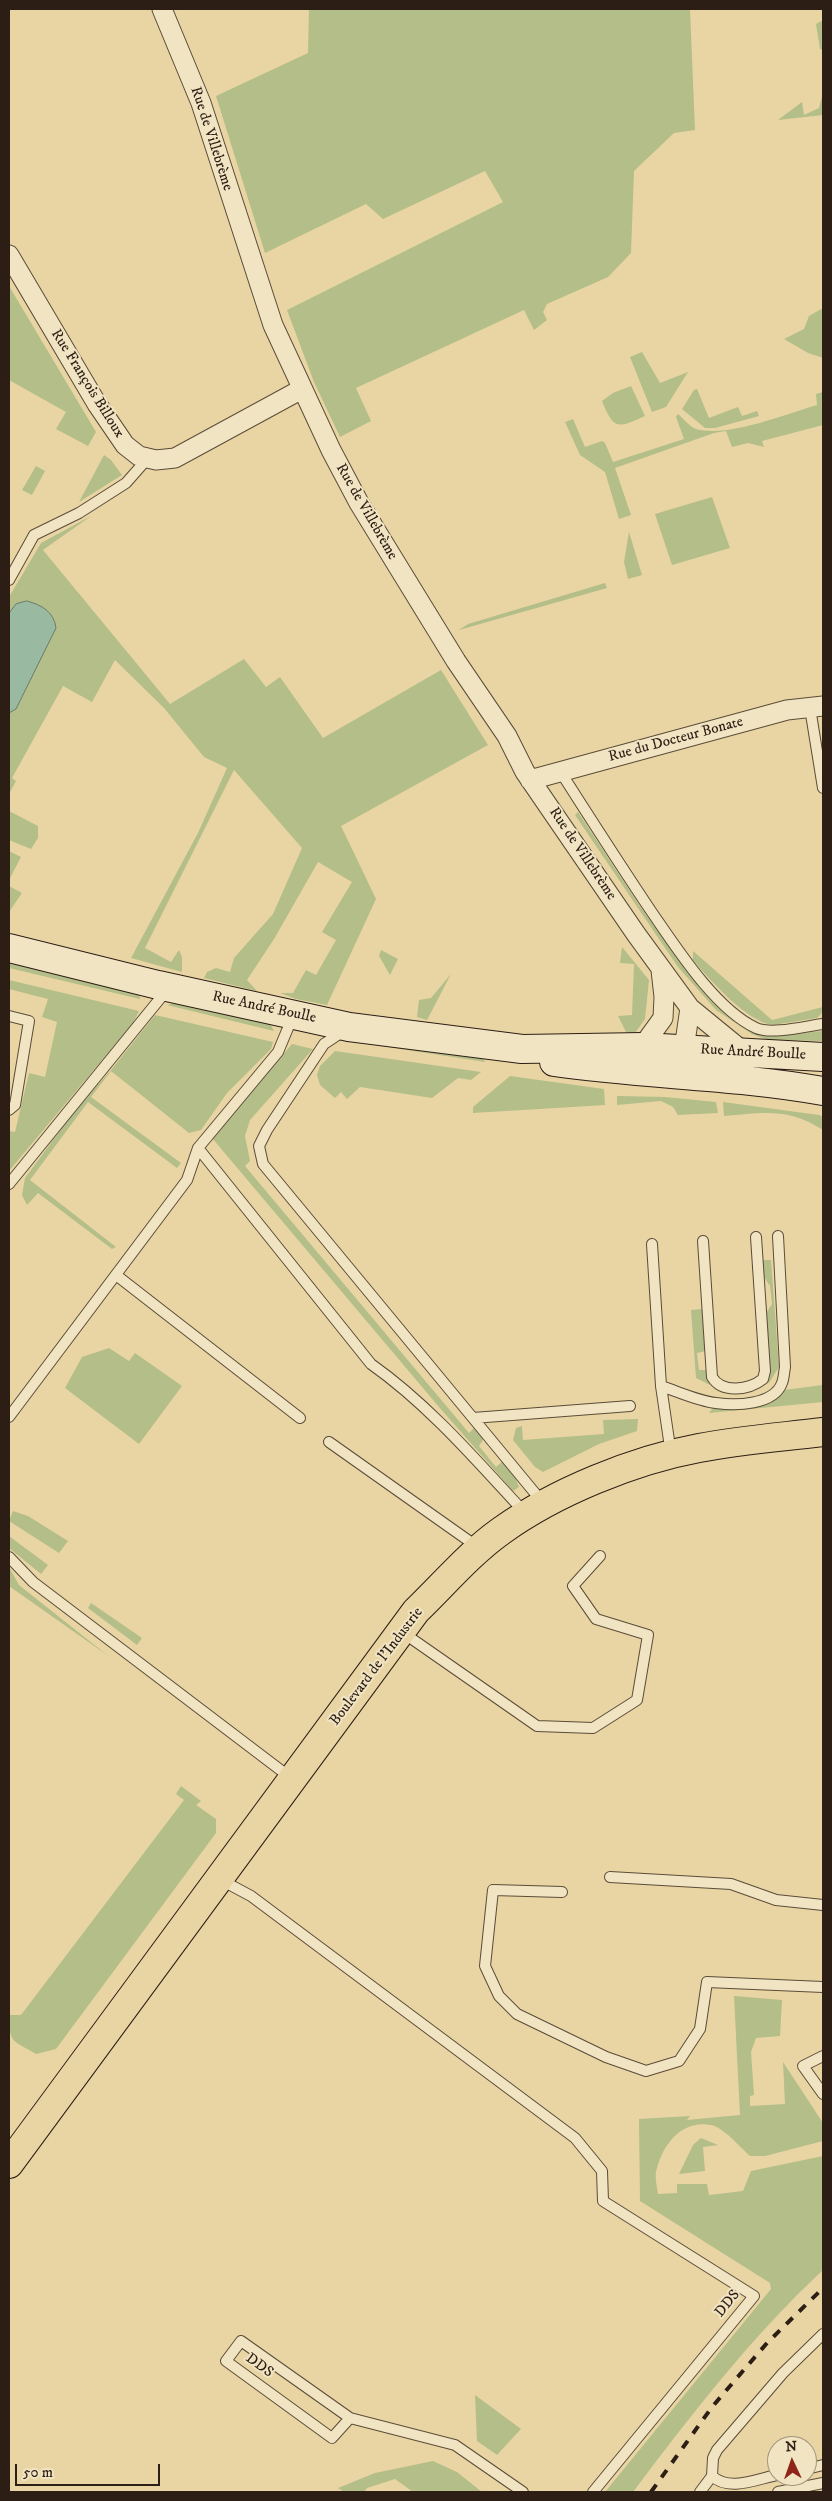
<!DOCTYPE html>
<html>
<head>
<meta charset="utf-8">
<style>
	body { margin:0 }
	#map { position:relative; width:832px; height:2501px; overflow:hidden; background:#e9d5a3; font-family:"IM FELL DW Pica",serif }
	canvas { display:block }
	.frame { position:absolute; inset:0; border:10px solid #2c1e15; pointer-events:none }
	.north { position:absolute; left:767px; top:2436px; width:50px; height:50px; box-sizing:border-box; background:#f1e4c3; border:1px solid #a2957d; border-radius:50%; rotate:357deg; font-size:14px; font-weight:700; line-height:20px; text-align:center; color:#2c1e15 }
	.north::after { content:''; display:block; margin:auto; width:18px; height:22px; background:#8f2418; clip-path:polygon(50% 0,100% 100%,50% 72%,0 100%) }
	.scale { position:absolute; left:15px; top:2464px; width:145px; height:22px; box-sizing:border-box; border:2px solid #2c1e15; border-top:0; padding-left:6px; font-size:15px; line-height:18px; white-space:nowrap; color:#2c1e15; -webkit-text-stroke:4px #f1e4c3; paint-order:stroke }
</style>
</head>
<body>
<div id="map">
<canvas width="832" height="2501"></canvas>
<div class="frame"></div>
<div class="north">N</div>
<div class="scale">50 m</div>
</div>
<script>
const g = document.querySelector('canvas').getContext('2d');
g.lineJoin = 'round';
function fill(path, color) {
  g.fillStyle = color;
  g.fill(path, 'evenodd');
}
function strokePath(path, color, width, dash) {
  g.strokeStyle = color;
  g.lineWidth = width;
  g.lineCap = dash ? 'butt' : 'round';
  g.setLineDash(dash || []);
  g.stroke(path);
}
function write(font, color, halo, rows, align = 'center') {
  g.font = font + ' "IM FELL DW Pica",serif';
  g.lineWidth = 4;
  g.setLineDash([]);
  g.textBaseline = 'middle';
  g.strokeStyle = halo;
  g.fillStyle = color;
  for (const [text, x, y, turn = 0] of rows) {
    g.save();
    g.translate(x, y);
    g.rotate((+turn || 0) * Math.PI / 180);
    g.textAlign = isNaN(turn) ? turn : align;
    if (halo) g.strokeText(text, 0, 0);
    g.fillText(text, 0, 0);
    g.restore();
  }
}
fill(new Path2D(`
	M309 9H690L695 130 674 133 634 171 631 253 608 277 547 304 543 312 547 320 534 330 524 310 356 388 371 421 340 437 314 382 287 310 503 202 485 171 383 219 366 204 265 253 216 96 308 53Z
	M823 20V50L820 49 816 24Z
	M823 93V115L778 120 802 102 804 115 819 108Z
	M9 286 96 432 88 446 56 429 66 412 9 380Z
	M823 308V358L808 353 784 339 804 329 809 316Z
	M642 352 660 383 688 372 666 407 652 412 630 357Z
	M631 386 645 416C618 428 614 431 602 401L613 393Z
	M697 389 709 418 738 407 742 416 757 411 759 416 715 428H705L682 409 694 390Z
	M823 392V425L762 441 764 447 748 443 732 447 726 431 714 433 615 468 631 515 619 519 605 472 580 455 565 422 573 419 585 447 602 441 605 443 613 462 684 439 676 417 678 414C684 419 690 427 696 429 727 438 786 414 817 405L816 394Z
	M104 455 111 460 122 475 79 502Z
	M36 466 45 471 32 495 22 490Z
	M712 497 730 548 672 565 655 514Z
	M91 516 43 550 170 704 244 659 266 687 280 677 323 738 441 670 488 745 341 826 376 899 327 1005 296 999 280 993H293L306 970 316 975 336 940 322 932 352 882 318 862 274 939 247 980 257 991 204 978 207 972 216 968 230 972 234 958 273 914 302 848 234 770 145 948 171 962 179 950 182 957V972L131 958 198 833 227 768 204 757 164 708 115 660 92 702 63 686 12 778 16 781 9 794V597L41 543Z
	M629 532 642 575 628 579 624 562Z
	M605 583 607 588 459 630 468 624Z
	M9 811 38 826V838L31 849 9 840Z
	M578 812 639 905 699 987 720 1008 755 1032 771 1036 823 1031V1041L768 1040 752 1034 716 1010 678 967 575 815Z
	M9 851 21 857 9 880Z
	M9 886 22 893 9 912Z
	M622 947 649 980 645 1019 635 1033 626 1032 618 1016 632 1015 634 964 620 963Z
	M381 950 398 959 390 975 379 956Z
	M693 951 772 1020 823 1007 821 1014 817 1018 773 1025C747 1022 710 980 693 960Z
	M9 958 139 994 140 999 9 968Z
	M451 974 427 1020 417 1017 419 1000 431 998Z
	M9 980 139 1011 133 1023 9 1171V1131L15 1132 29 1073 45 1077 57 1022 42 1017 48 999 9 989Z
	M177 1002 269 1021 274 1031 167 1005Z
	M155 1015 273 1042 271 1049 227 1093 201 1130 189 1133 111 1071 91 1097 181 1163 177 1168 88 1102 30 1180 116 1247 112 1249 38 1193 27 1205 22 1195 25 1178 73 1113 111 1070Z
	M348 1037 482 1056 485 1062 342 1040Z
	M292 1044 313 1049 250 1120 245 1136 250 1161 245 1166 469 1433 474 1428 485 1437 479 1446 496 1467 503 1461 513 1472 519 1487 513 1491 439 1407 212 1138Z
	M335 1051 481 1072 471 1080 458 1078 432 1098 360 1087 347 1099 341 1092 335 1098 320 1085 317 1075 320 1066Z
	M510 1076 604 1089 605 1105 473 1113V1107Z
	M617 1096 665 1097 716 1102 718 1113 678 1115 673 1107 661 1101 617 1105Z
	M723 1102 819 1115 823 1117V1130C788 1107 763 1113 724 1116Z
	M761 1260H771L779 1367 769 1383 766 1381 765 1315 772 1304 770 1286 764 1277Z
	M703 1309 706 1351 697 1353 699 1370H706L710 1385 696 1378 691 1310Z
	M109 1348 129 1361 135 1353 182 1386 139 1444 65 1388 82 1357Z
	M823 1385V1402L709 1413 713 1408 737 1407 775 1398 784 1390Z
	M638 1419 637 1431 599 1444 543 1472 535 1467 513 1440 516 1428 522 1426 523 1440 604 1434 603 1420Z
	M13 1511 28 1516 68 1541 59 1553 9 1521Z
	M9 1536 48 1565 41 1574 9 1548Z
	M9 1567 19 1585 107 1655 9 1586Z
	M91 1603 142 1638 137 1645 88 1608Z
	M181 1786 201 1801 196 1805 216 1819V1833L56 2049 36 2054C13 2040 9 2044 9 2015H21L184 1800 176 1794Z
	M734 1996 782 2000 780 2036 756 2038 751 2052 754 2095 750 2096V2106L785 2104 783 2062 823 2123V2141L765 2156H750C741 2148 723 2127 711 2125 682 2120 664 2143 657 2168 654 2175 657 2187 658 2194L677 2193V2184H707L709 2195 743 2191 751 2171 823 2156V2270C751 2337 692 2414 633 2492H605L771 2289 770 2283 640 2201 639 2119 690 2116 687 2120 740 2115Z
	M701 2138 718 2145 703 2147 705 2171 679 2174 693 2145Z
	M475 2395 521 2429 497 2455 477 2441Z
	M433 2461 457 2472 482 2492H413L395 2479 367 2488 364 2492H344L338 2488 375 2473Z`), '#b3be89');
const water = new Path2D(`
	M27 601C42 605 54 612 56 628L16 709 9 713V613L16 604Z`);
fill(water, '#99b9a1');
strokePath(water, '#6d7b69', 1);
const lane = new Path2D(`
	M9 580 34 535 79 513 126 483 148 458
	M810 708 823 788
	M560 771C590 818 620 865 651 911 676 947 715 1009 756 1028 772 1035 806 1026 823 1024
	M9 1016 29 1021 15 1105 9 1110
	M345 1030 324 1044 267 1130 259 1146 263 1164 544 1504
	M198 1148 371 1364C429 1405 477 1461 525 1513
	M9 1184 167 990
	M703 1241 712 1377C722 1394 749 1390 763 1379L765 1371 756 1237
	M652 1244 661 1386 671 1454
	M116 1275 300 1418
	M661 1386C679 1392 698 1401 716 1403 736 1406 774 1405 782 1383 784 1378 784 1372 785 1367L778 1236
	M9 1417 187 1180 198 1148 278 1052 293 1016
	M473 1418 630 1406
	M329 1442 479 1548
	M9 1557 33 1582 291 1778
	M402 1632 537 1726 593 1728 637 1700 648 1635 596 1619 573 1586 600 1556
	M610 1877 731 1884 776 1900 823 1905
	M221 1880 251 1896 575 2138 602 2171 603 2201 754 2296 593 2492
	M562 1892 493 1890 485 1966 499 1996 517 2014 606 2057 646 2071 679 2061 700 2029 707 1982 823 1987
	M823 2056 803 2066 823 2094
	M350 2418 332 2438 226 2361 241 2341 350 2418 455 2445 523 2492
	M807 2469 823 2465
	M777 2475C757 2479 729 2492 712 2476L713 2458 717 2450 783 2373 823 2334
	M700 2492 712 2476
	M778 2492 823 2483`);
const street = new Path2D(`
	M162 9 201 103 273 325 331 450 359 503 456 661 507 736 525 772 636 934 690 1008 745 1053
	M9 255 97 404 125 445 139 456 156 460 175 458 302 389
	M530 780 787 710 823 706
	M642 1047 663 1018 664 997 661 970
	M674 1057 684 1049 690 1008`);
const secondary = new Path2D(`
	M9 948 158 985 349 1027 522 1049 642 1047 823 1057
	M554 1062C643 1075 734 1075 823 1091`);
const primary = new Path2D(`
	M9 2164 416 1611C444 1584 470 1553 501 1531 555 1492 634 1460 699 1448 740 1440 782 1437 823 1432`);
strokePath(lane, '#5b4c38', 12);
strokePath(street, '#5b4c38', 21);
strokePath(secondary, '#2c1e15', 30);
strokePath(primary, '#2c1e15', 30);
strokePath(lane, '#f1e4c3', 10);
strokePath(street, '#f1e4c3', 19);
strokePath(secondary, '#f1e4c3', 28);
strokePath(primary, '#e9d5a3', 28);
strokePath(new Path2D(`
	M651 2492 712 2407 767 2343 823 2288`), '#2c1e15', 4, [9, 9]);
write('15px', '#2c1e15', '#f1e4c3', [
	["Rue de Villebrème",211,139,72],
	["Rue François Billoux",87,384,58],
	["Rue de Villebrème",366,512,60],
	["Rue du Docteur Bonate",676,740,-15],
	["Rue de Villebrème",582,854,56],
	["Rue André Boulle",264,1008,12],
	["Rue André Boulle",753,1053,3],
	["Boulevard de l'Industrie",377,1667,-53],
	["DDS",728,2304,-51],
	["DDS",259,2366,36]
]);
</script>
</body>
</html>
